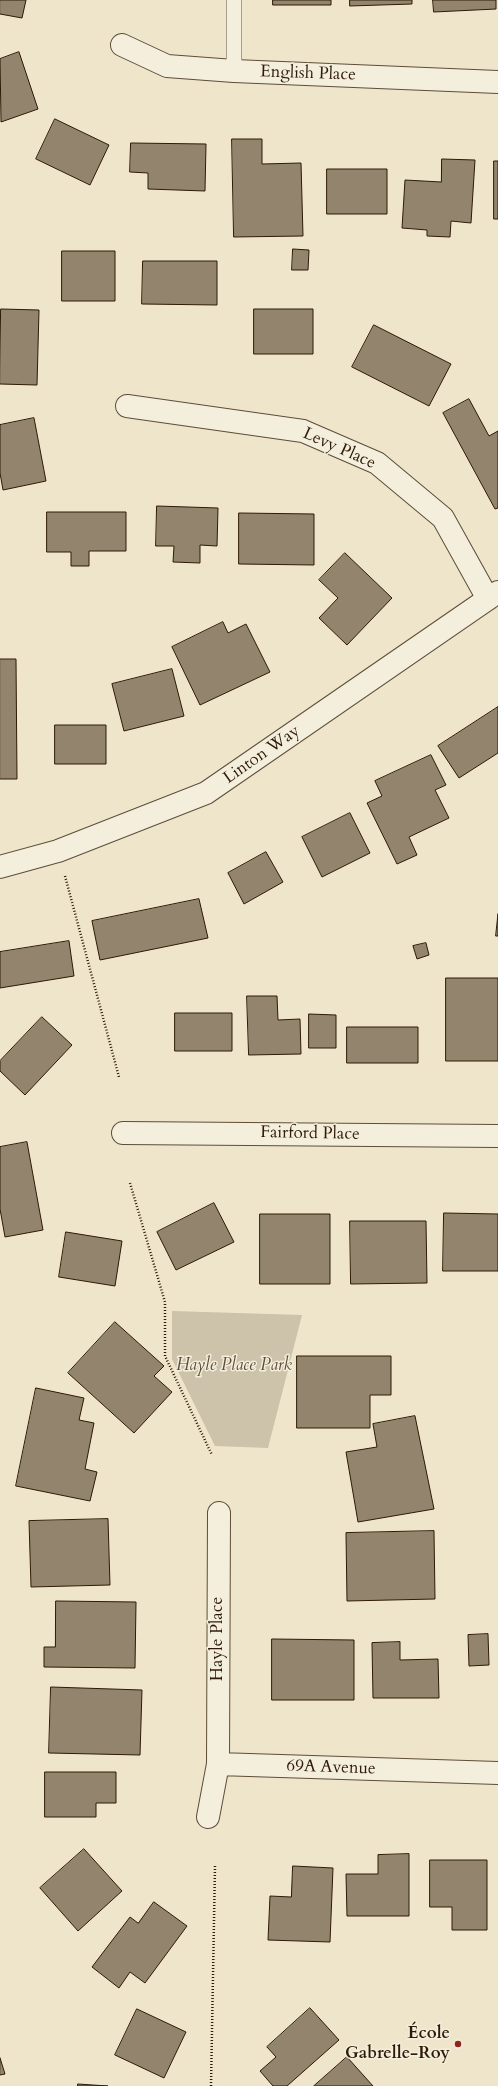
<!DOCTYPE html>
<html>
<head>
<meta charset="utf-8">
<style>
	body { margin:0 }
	canvas { display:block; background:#eee5cb }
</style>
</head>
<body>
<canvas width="498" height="2086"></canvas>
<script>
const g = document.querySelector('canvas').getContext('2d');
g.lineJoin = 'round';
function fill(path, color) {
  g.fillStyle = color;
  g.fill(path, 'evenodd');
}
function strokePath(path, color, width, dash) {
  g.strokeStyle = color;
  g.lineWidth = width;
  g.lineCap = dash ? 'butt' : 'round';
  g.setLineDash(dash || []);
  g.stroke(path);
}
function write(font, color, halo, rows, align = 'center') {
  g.font = font + ' Cardo,serif';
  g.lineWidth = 3;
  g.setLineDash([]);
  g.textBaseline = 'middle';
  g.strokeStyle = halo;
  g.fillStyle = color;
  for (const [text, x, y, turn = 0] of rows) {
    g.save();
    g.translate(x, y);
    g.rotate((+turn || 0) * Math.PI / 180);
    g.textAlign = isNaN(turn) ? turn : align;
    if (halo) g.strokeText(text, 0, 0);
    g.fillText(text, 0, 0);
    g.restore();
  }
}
fill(new Path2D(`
	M172 1311 302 1315 268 1448 215 1446 172 1359Z`), '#cdc2aa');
const building = new Path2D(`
	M0 0H26L22 18 0 14Z
	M273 0H331V5H273Z
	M350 0H412V4L350 6Z
	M433 0H496V9L434 12Z
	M19 52 38 109 1 122 0 59Z
	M55 119 109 145 90 185 36 159Z
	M232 139H262V164L301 163 303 236 234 237Z
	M131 143 206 144 205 191 148 189V173L130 172Z
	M442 159 475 160 471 223 451 221 450 237 427 236V230L402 228 405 180 441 182Z
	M494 161H498V219H494Z
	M327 169H387V214H327Z
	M293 249 309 250 308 270H292Z
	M62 251H115V301H62Z
	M143 261H217V305L142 304Z
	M1 309 39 310 37 385 0 384Z
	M254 309H313V354H254Z
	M374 325 451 364 429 406 352 367Z
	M469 399 489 436 498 431V508L495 509 443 413Z
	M34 418 46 481 3 490 0 473V425Z
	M157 506 218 508 217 546 200 545V563L173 562 174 546H156Z
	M47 512H126V551H89V566H71V552H47Z
	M239 513 314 514V565L239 564Z
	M345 553 392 598 347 645 319 618 338 598 319 580Z
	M223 622 228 633 246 624 270 672 200 705 172 647Z
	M0 659H16L17 779H0Z
	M172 669 184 716 124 731 112 684Z
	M498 707V753L459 778 438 746Z
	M55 725H106V764H55Z
	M431 755 446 785 435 790 449 818 409 837 417 855 397 864 367 803 382 796 375 781Z
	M350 813 370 853 322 877 302 837Z
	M266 852 283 882 244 904 228 873Z
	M199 899 208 938 100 960 92 921Z
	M498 914V936H496Z
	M69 941 74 976 0 988V952Z
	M426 943 429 955 417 959 413 946Z
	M446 978H498V1061H446Z
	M247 996H277L278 1020 300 1019 301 1054 249 1055Z
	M175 1013H232V1051H175Z
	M309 1014 336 1015V1048H309Z
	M42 1017 72 1045 25 1095 0 1071V1061Z
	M347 1027H418V1063H347Z
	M27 1142 43 1230 5 1237 0 1209V1147Z
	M214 1203 234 1242 176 1270 157 1232Z
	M444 1213 498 1214V1271H443Z
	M260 1214H330V1284H260Z
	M350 1221H426L427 1283 351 1284Z
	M66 1232 122 1241 115 1286 59 1277Z
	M115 1322 164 1366 154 1376 172 1392 134 1433 68 1373Z
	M297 1356H391V1395H370V1428H297Z
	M36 1388 84 1398 79 1420 94 1423 85 1469 97 1472 90 1501 16 1486Z
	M415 1416 434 1509 358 1522 346 1452 377 1447 373 1424Z
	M108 1519 110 1585 31 1587 29 1521Z
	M434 1531 435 1599 347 1601 346 1533Z
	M56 1601 136 1602 135 1668 44 1667V1647H55Z
	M488 1634 489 1665 469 1666 468 1635Z
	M272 1639 354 1640V1700H272Z
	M400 1642V1660L438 1659 439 1698H373L372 1643Z
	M51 1687 142 1690 140 1755 49 1753Z
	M45 1772H116V1803H96V1817H45Z
	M84 1849 122 1891 78 1931 40 1888Z
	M409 1854V1916H347L346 1874H378V1855Z
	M430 1860H487V1930H452V1907H430Z
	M293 1866 333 1868 330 1942 268 1940 270 1896 291 1897Z
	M154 1902 187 1926 145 1983 130 1972 119 1988 92 1967 130 1917 138 1923Z
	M310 2008 339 2040 287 2086H273L260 2071 276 2057 267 2047Z
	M137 2009 186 2032 164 2078 115 2055Z
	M347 2057 373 2086H314Z
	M0 2058 5 2074 0 2075Z
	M78 2084 108 2086H78Z`);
fill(building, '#92846d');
strokePath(building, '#2e1a07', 1);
const service = new Path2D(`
	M234 71V0`);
const minor = new Path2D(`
	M122 45 167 66 234 71 498 82
	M127 406 303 431 377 463 443 518 488 599
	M0 867 58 851 206 793 498 592
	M123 1133 498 1136
	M218 1764 219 1513
	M208 1817 218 1764 498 1773`);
strokePath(service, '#5e4d38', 16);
strokePath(minor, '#5e4d38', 24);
strokePath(new Path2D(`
	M65 876 119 1077
	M130 1183 165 1302V1356L212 1455
	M211 2086 215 1866`), '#2e1a07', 2.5, [1, 2]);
strokePath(service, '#f4eedd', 15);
strokePath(minor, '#f4eedd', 22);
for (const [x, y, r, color] of [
	[458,2044,4,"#8f2418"]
]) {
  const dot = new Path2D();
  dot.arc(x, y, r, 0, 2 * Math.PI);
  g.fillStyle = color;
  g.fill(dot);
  strokePath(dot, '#f4eedd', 1.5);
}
write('17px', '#2e1a07', '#f4eedd', [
	["English Place",308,74,2],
	["Levy Place",339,449,24],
	["Linton Way",262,755,-35],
	["Fairford Place",310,1134,1],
	["Hayle Place",218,1639,-90],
	["69A Avenue",331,1768,2]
]);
write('italic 17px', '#5e4c38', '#f4eedd', [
	["Hayle Place Park",234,1366]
]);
write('bold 17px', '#2e1a07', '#f4eedd', [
	["École",450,2034],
	["Gabrelle-Roy",450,2054]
], 'right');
</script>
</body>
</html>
